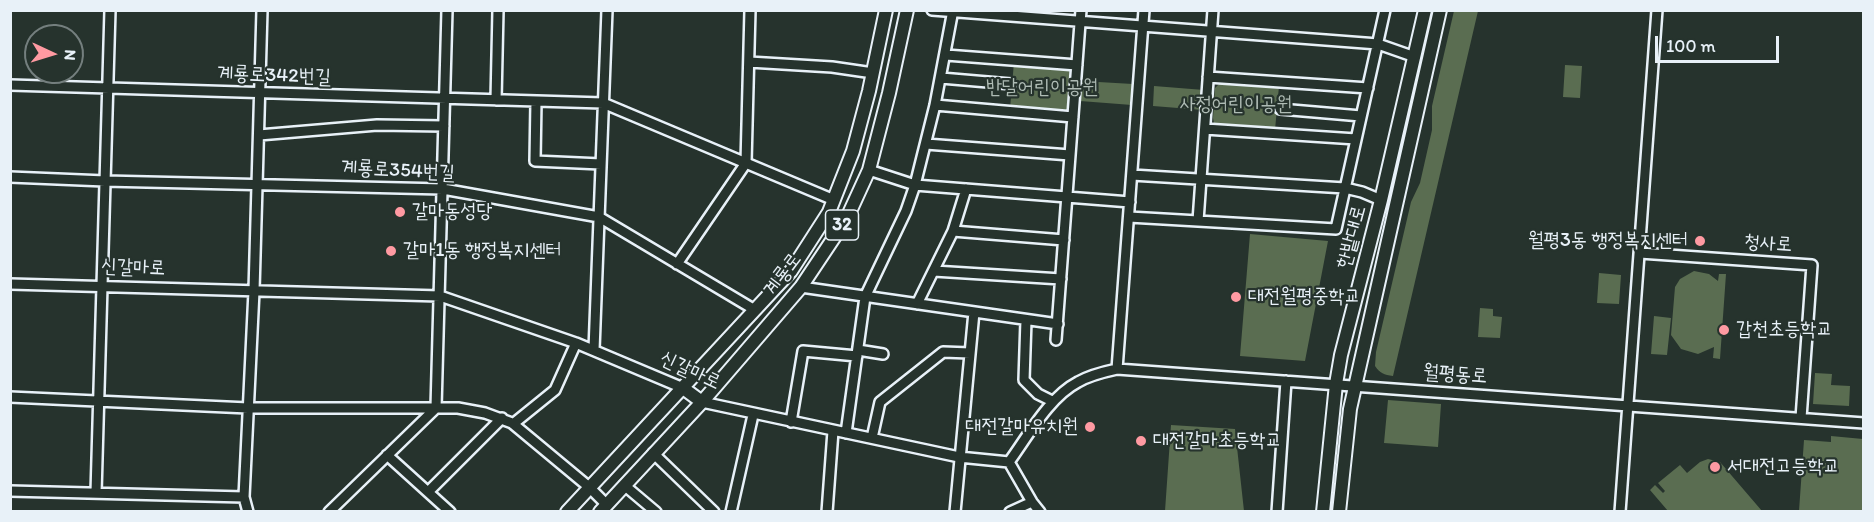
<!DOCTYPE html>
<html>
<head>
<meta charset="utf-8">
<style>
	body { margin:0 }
	#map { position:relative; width:1874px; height:522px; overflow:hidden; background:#26332d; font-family:Itim,sans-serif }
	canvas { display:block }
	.frame { position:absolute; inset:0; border:12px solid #e8f1f8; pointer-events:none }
	.north { position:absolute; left:24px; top:24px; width:60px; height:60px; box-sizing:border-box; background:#26332d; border:2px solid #747f7e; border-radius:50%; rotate:94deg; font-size:16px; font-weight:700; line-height:24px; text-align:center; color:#e8f1f8 }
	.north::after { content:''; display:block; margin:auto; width:21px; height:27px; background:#ff9aa2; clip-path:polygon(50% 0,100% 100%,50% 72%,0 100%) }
	.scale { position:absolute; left:1655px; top:36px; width:124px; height:27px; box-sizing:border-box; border:3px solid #e8f1f8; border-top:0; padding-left:8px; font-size:18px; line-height:21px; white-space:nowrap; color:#e8f1f8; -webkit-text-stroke:4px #26332d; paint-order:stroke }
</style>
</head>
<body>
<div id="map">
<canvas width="1874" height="522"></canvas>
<div class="frame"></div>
<div class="north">N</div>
<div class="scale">100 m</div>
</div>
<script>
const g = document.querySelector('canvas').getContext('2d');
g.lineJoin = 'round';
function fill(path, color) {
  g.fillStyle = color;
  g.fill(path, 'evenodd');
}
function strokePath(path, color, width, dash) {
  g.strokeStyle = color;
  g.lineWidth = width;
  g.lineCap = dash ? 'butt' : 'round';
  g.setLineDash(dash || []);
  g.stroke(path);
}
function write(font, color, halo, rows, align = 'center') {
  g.font = font + ' Itim,"Poor Story",sans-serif';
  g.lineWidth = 4.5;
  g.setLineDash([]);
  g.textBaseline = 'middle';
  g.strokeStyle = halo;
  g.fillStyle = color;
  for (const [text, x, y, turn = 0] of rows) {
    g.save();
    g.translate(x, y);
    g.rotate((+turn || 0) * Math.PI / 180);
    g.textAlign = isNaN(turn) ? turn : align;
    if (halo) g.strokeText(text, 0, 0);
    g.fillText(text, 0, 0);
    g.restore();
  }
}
fill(new Path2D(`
	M1454 11H1478L1393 376C1384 375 1380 373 1375 366L1376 352 1411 202 1420 183 1432 130V106Z
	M1014 62 1073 67 1070 114 1010 109Z
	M1565 65 1582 66 1580 98 1563 97Z
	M1081 81 1133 84 1132 105 1080 101Z
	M1221 82 1279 86 1275 130 1218 126 1214 123 1213 118 1215 88Z
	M1154 86 1204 90 1203 110 1153 106Z
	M1250 234 1328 241 1305 361 1240 356Z
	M1694 271 1709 274 1718 281 1719 274H1726L1720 359 1713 358 1714 347 1698 354 1681 349 1671 335 1675 287 1680 279Z
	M1599 273 1621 275 1619 304 1597 303Z
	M1480 308 1493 309V316L1502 317 1500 338 1478 337Z
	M1654 316 1671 318 1667 355 1651 354Z
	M1815 373 1832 374 1831 385 1850 386 1849 406 1813 404Z
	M1388 400 1441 404 1438 447 1384 443Z
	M1171 425 1235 429 1244 511H1165Z
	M1831 436 1863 439V511H1799L1804 440 1831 442Z
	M1708 459 1720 462 1762 511H1668L1650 490 1655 485 1663 493 1665 491 1658 483 1680 465 1687 473 1700 462Z`), '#5a6d51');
const minor = new Path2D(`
	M932 10 1378 44 1415 57
	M946 55 1077 65
	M749 62 832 67 873 73
	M1208 77 1368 88
	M941 78 1011 84
	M10 85 603 103 834 200
	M496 100 498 10
	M536 101 535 161 601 164
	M935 105 1073 117
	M1280 109 1361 116
	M1205 129 1356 139
	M259 135 377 125 444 126
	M926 144 1070 155
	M869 170 915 185 1130 202
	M1132 175 1345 188 1362 192 1381 200
	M10 177 105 181 443 189 599 217 755 310
	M1129 217 1336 229 1385 10
	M1198 221 1213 10
	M953 231 1064 240
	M1640 253 1812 265 1801 418
	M677 264 746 163 750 10
	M934 271 1061 279
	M10 284 440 296 576 343 683 388
	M801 287 1058 324
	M917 304 953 231 966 189
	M1026 320 1024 380 1038 394 1052 401
	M1056 340 1081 10
	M594 350 607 10
	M858 350 883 354
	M1117 369 1144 10
	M10 397 248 408H458L485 413 512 423 589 487 606 504
	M702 402 959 457 1009 462
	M436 408 447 10
	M791 422 803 351 857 356
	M513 424 555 390 576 343
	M846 433 865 297 906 211 915 185 935 105 953 10
	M872 438 880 402 943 352 970 353
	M653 453 714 512
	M387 455 450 512
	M1009 462C1028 436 1049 397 1078 382 1090 375 1103 372 1117 369L1864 423
	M1009 462 1032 502 1040 512
	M624 485 656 512
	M10 491 244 497
	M428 492 502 418
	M96 493 110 10
	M248 512 244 497 254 291 262 10
	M329 512 436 408
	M731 512 753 415
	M827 512 833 431
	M955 512 974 312
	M1010 512 1032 502
	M1277 512 1286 381
	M1620 512 1657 10`);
const major = new Path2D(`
	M683 388 702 402
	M567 512 791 271 829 212 853 151 869 91 886 10
	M600 512 702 402 801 287 847 218 869 170 889 93 907 10
	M1323 512 1336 384 1341 355 1381 200 1425 10
	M1339 512 1350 409 1440 10`);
strokePath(minor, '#e8f1f8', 14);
strokePath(major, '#e8f1f8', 16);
strokePath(minor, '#26332d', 9);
strokePath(major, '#26332d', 12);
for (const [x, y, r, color] of [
	[400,212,6,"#ff9aa2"],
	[1700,241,6,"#ff9aa2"],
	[391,251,6,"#ff9aa2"],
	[1236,297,6,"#ff9aa2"],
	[1724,330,6,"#ff9aa2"],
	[1090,427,6,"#ff9aa2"],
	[1141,441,6,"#ff9aa2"],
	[1715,467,6,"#ff9aa2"]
]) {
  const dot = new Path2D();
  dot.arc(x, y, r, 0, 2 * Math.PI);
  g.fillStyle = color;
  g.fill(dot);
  strokePath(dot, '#26332d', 2);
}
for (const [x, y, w] of [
	[842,225,33]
]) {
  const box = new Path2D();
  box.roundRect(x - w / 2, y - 15, w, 30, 4.5);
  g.fillStyle = '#26332d';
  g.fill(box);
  strokePath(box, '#e8f1f8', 1.5);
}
write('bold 18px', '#e8f1f8', null, [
	["32",842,225]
]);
write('20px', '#e8f1f8', '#26332d', [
	["계룡로342번길",274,76,2],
	["계룡로354번길",398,171,3],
	["한밭대로",1352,237,-75],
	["청사로",1768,244,4],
	["신갈마로",133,268,2],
	["계룡로",783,275,-53],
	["신갈마로",690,371,25],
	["월평동로",1455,375,4]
]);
write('20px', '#afbcb5', '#26332d', [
	["반달어린이공원",1042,88],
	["사정어린이공원",1236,105]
]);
write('20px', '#e8f1f8', '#26332d', [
	["갈마동성당",412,212],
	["월평3동 행정복지센터",1688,241,"right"],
	["갈마1동 행정복지센터",403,251],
	["대전월평중학교",1248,297],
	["갑천초등학교",1736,330],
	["대전갈마유치원",1078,427,"right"],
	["대전갈마초등학교",1153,441],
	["서대전고등학교",1727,467]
], 'left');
</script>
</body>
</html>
